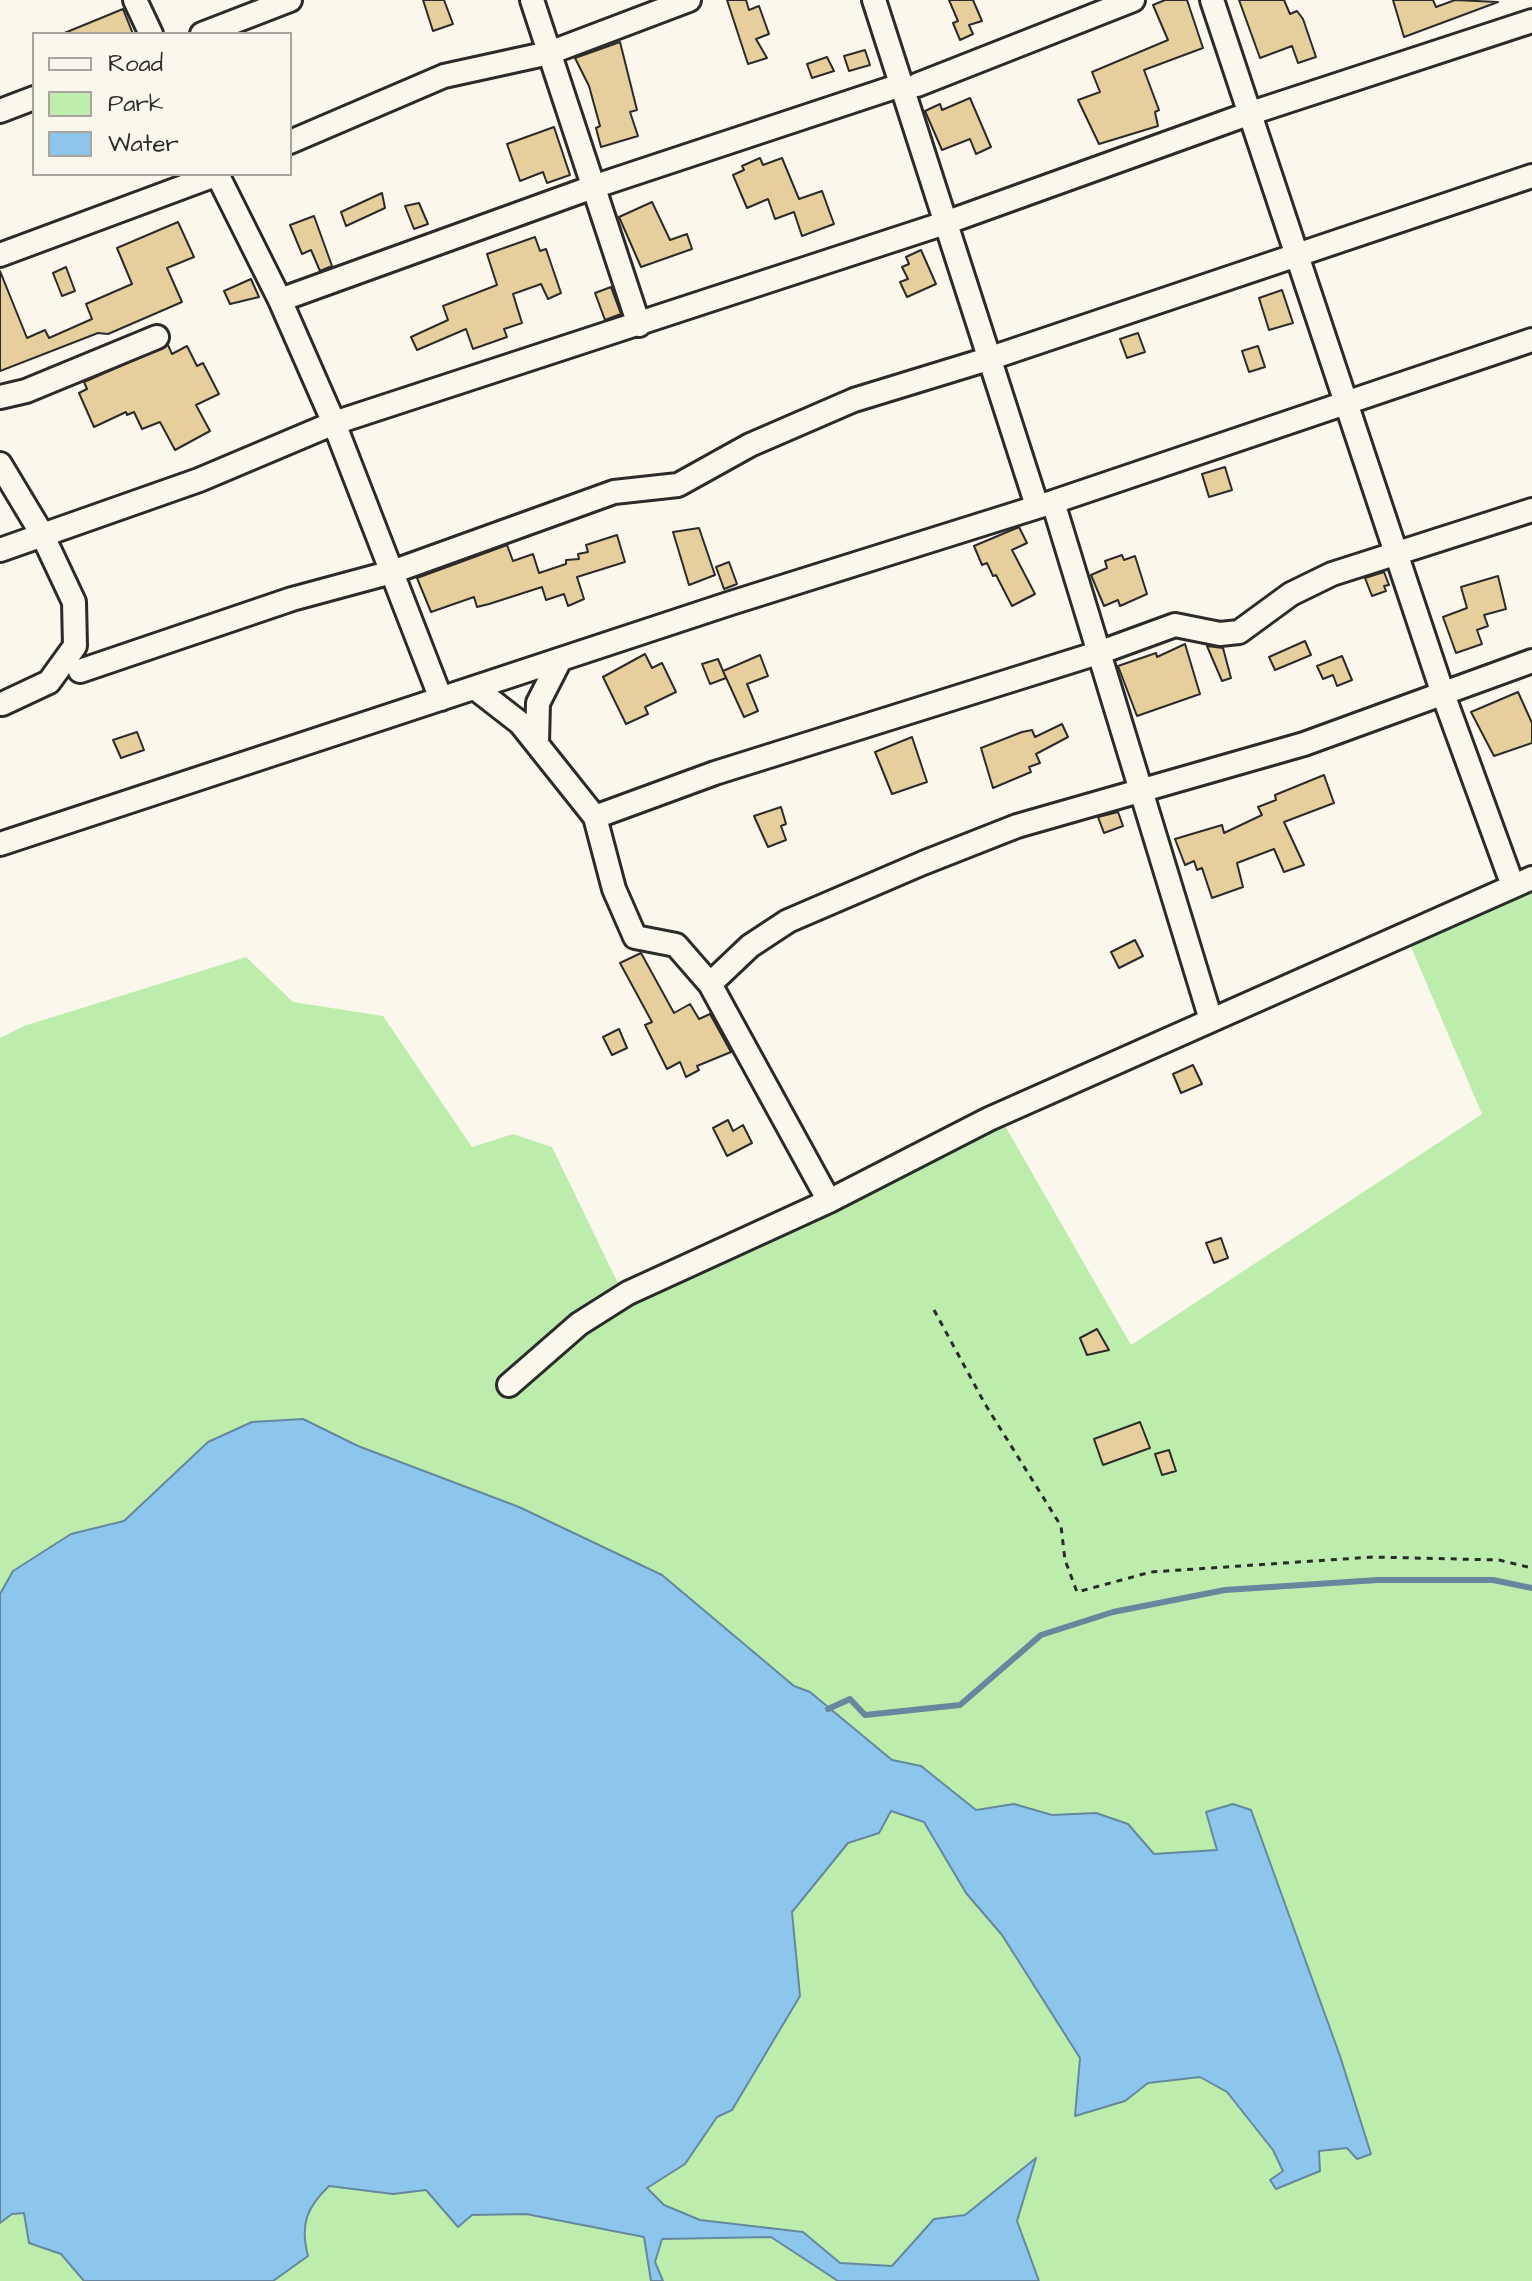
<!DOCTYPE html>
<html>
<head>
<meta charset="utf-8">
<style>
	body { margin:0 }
	#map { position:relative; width:1532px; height:2281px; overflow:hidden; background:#fbf7ec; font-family:"Architects Daughter",sans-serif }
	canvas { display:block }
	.legend { position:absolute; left:32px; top:32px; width:260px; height:144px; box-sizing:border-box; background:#fbf7ec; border:2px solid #a8a59f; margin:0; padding:10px 14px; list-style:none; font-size:24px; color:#2b2b2b }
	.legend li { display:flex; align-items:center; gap:16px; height:40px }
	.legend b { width:40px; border:2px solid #a8a59f }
</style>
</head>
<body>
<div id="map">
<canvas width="1532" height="2281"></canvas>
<ul class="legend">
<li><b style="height:10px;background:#fbf7ec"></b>Road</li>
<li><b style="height:22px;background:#bdedac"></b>Park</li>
<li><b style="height:22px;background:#8dc6ec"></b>Water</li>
</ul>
</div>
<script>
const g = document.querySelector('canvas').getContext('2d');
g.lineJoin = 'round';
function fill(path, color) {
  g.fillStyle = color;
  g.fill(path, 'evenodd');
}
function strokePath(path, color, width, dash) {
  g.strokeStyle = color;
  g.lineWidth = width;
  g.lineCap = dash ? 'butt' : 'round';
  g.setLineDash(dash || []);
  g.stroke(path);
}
fill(new Path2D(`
	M1532 887V2281H0V1038L24 1026 246 957 293 1002 383 1016 472 1147 513 1134 552 1147 627 1302 1004 1124 1131 1345 1482 1114 1409 942Z`), '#bdedac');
const water = new Path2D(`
	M303 1419 358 1446 519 1507 662 1575 794 1686 810 1692 892 1760 921 1766 976 1810 1014 1804 1052 1815 1096 1813 1128 1824 1154 1854 1217 1850 1206 1812 1233 1804 1251 1810 1340 2056 1371 2154 1357 2159 1347 2148 1319 2151 1320 2171 1276 2189 1270 2180 1283 2171 1273 2150 1227 2092 1200 2077 1148 2083 1125 2101 1075 2116 1080 2058 1002 1935 966 1893 924 1822 891 1811 879 1833 848 1843 792 1912 800 1996 732 2110 717 2117 685 2164 647 2188 664 2205 700 2220 803 2232 840 2263 892 2266 934 2219 965 2215 1036 2158 1017 2221 1039 2281H838L771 2237 662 2239 655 2262 663 2281H651L644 2237 526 2214 472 2215 458 2227 426 2190 393 2194 329 2186C306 2208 300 2225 308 2256L273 2281H84L61 2254 29 2243 24 2213 12 2214 0 2223V1594L13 1571 71 1534 124 1521 208 1442 252 1422Z`);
fill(water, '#8dc6ec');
strokePath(water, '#66889f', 2);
strokePath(new Path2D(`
	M828 1709 850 1699 865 1715 960 1705 1041 1635 1113 1612 1225 1590 1378 1580H1493L1532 1588`), '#66889f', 6);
const building = new Path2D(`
	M423 0H444L453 24 433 31Z
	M727 0H746L749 10 759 6 769 34 756 39 767 58 748 64Z
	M949 0H973L982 21 969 25 973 34 960 40 953 23 958 21Z
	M1165 0H1187L1203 48 1144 70 1159 110 1155 112 1158 126 1099 144 1078 100 1100 92 1092 72 1168 40 1153 5Z
	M1239 0H1284L1290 14 1297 11 1303 19 1316 57 1298 63 1292 46 1260 58Z
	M1393 0H1433L1436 7 1455 0 1498 2 1404 37Z
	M123 9 133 34H62Z
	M620 42 637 110 630 112 638 136 601 147 596 128 600 126 589 86 575 58Z
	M865 50 870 65 849 71 844 56Z
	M827 57 834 71 812 78 807 64Z
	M970 98 991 147 976 154 970 139 942 150 925 111 940 104 942 110Z
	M554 127 570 175 547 183 543 172 520 181 507 144Z
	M760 158 763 165 782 158 799 199 822 191 834 224 802 236 794 212 775 219 768 199 747 208 733 175 744 170 742 166Z
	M382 193 385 208 346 226 341 212Z
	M652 202 670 240 687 234 692 249 641 267 619 217Z
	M419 203 428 224 414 229 405 206Z
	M314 216 332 266 320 271 311 250 302 254 290 225Z
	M178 222 194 257 167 268 182 302 108 334 98 333 0 371V271L27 338 45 330 49 338 92 319 86 304 132 284 117 248Z
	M535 237 540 251 546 249 561 293 548 299 541 284 513 294 522 323 504 329 507 337 473 349 466 329 417 350 411 337 448 320 443 306 497 285 487 254Z
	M921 250 936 284 907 297 900 282 908 279 902 267 909 264 906 257Z
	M66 267 75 291 62 296 53 273Z
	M251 279 259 297 230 304 224 291Z
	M611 287 621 314 605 320 595 293Z
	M1282 290 1293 323 1269 330 1259 298Z
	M1138 333 1145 352 1127 358 1120 339Z
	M168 345 172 354 187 346 197 366 203 363 219 394 196 405 210 431 175 450 160 422 142 429 134 412 127 415 126 412 94 427 79 393 87 389 84 382Z
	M1258 346 1265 367 1249 372 1242 351Z
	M1225 467 1232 490 1209 497 1202 474Z
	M1019 527 1027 543 1012 550 1035 594 1012 606 996 575 993 576 987 563 982 565 974 546Z
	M699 528 715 575 689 585 673 532Z
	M617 535 625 562 577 577 584 599 568 606 564 594 546 600 542 587 489 604 477 607 474 597 431 612 417 578 507 545 513 561 533 554 539 573 566 564V560L579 559 578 554 588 552 586 545Z
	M1122 555 1124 560 1135 556 1147 594 1120 606 1118 600 1104 606 1091 575 1107 568 1105 561Z
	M729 562 737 584 724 589 716 567Z
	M1384 572 1389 585 1384 586 1386 591 1372 596 1365 578Z
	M1498 576 1506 609 1484 615 1488 626 1477 630 1482 644 1456 653 1443 617 1467 608 1461 587Z
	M1305 641 1311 655 1275 670 1269 657Z
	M1185 644 1200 694 1137 716 1118 666 1156 653 1157 657Z
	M1207 646 1223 648 1231 678 1222 681Z
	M645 654 652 668 662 663 676 692 645 707 648 714 626 724 603 677Z
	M760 655 768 676 747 684 758 711 744 717 723 671Z
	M1342 656 1352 680 1337 686 1333 675 1323 679 1317 666Z
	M718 659 726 678 710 684 702 664Z
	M1518 692 1532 723V743L1494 756 1471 712Z
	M1062 724 1068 737 1036 754 1040 763 1029 767 1031 772 993 788 981 748 1022 732 1032 730 1035 737Z
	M137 732 144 750 121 758 113 740Z
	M912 737 927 782 892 794 875 752Z
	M1324 775 1334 803 1284 822 1304 865 1284 872 1274 849 1237 863 1243 887 1212 898 1202 868 1197 870 1194 861 1185 865 1175 839 1222 825 1224 833 1262 815 1258 807 1276 800 1275 795Z
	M781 807 786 824 781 826 786 840 768 847 754 816Z
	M1118 812 1123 826 1104 833 1098 817Z
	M1135 940 1143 956 1119 968 1111 952Z
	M641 953 674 1013 690 1004 699 1019 710 1014 731 1052 697 1066 699 1070 686 1077 680 1062 667 1069 645 1025 652 1022 620 963Z
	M619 1029 627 1048 612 1055 603 1037Z
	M1193 1065 1202 1084 1181 1093 1173 1074Z
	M728 1120 733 1131 743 1125 752 1143 727 1156 713 1128Z
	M1221 1238 1228 1258 1214 1263 1206 1243Z
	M1097 1329 1109 1350 1087 1355 1080 1338Z
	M1140 1422 1150 1448 1103 1465 1094 1439Z
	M1169 1450 1176 1471 1162 1475 1155 1454Z`);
fill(building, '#e7ce9d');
strokePath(building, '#2b2b2b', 2);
const minor = new Path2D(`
	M135 0 151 34
	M532 0 639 325
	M874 0 1037 506
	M1212 0 1443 694 1513 886
	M202 34 290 0
	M917 85 1133 0
	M0 111 34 98
	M290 142 444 76 549 53 689 0
	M217 174 280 300 334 423 441 699
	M0 255 218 174
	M280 300 593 187 901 85
	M0 397 26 391 157 337
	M0 464 42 534 74 602 75 646 49 682 2 704
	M1053 502 1211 1020
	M0 550 199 480 334 423 945 223 1248 114 1532 21
	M80 671 292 599 392 572 614 492 678 485 750 445 854 400 988 359 1532 176
	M475 688 520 723 595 817 614 889 635 937 676 945 710 984 829 1201
	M537 743 538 703 560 660
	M595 817 715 773 1101 652 1175 625 1220 634 1239 632 1291 594 1332 574 1532 510
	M0 844 731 603 1053 502 1532 340
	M710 984 750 946 788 921 923 863 1017 826 1304 744 1532 661
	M509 1385 579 1324 628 1293 829 1201 989 1119 1532 878`);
strokePath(minor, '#2b2b2b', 28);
strokePath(new Path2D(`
	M934 1310 985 1404 1061 1526 1065 1560 1077 1592 1151 1572 1373 1557 1499 1560 1532 1568`), '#2b2b2b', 3, [6, 6]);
strokePath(minor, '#fbf7ec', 22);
</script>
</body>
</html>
